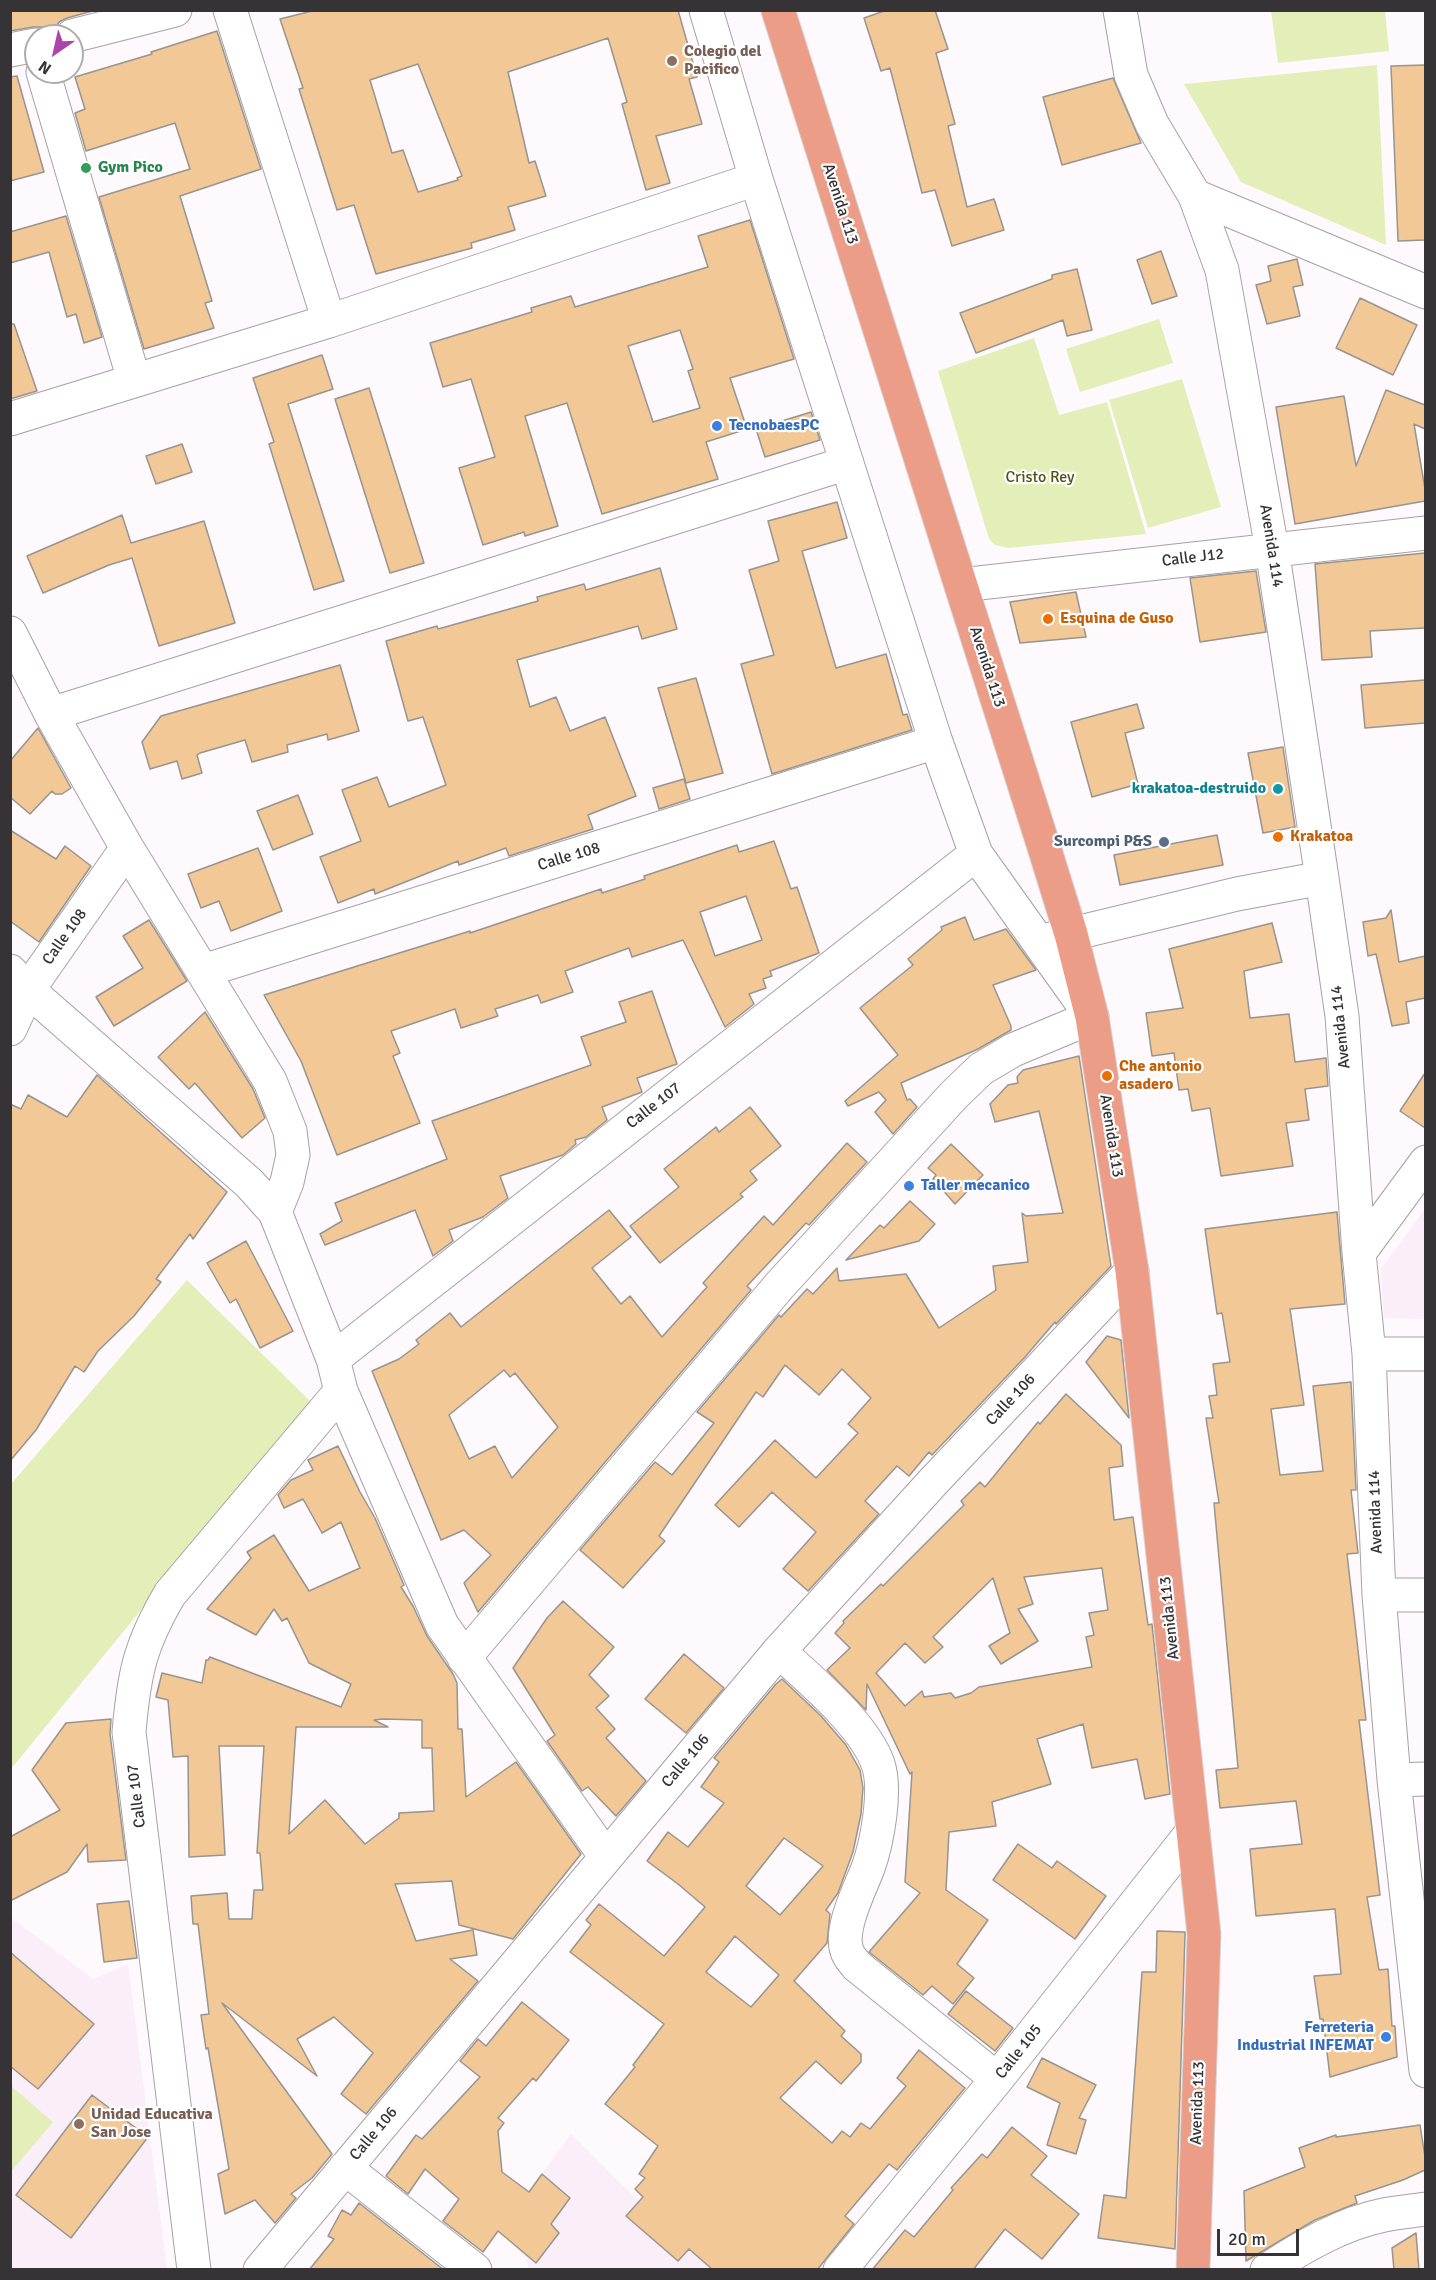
<!DOCTYPE html>
<html>
<head>
<meta charset="utf-8">
<style>
	body { margin:0 }
	#map { position:relative; width:1436px; height:2280px; overflow:hidden; background:#fef9fd; font-family:Signika,sans-serif }
	canvas { display:block }
	.frame { position:absolute; inset:0; border:12px solid #353335; pointer-events:none }
	.north { position:absolute; left:24px; top:24px; width:60px; height:60px; box-sizing:border-box; background:#fff; border:2px solid #aeadae; border-radius:50%; rotate:214deg; font-size:16px; font-weight:700; line-height:24px; text-align:center; color:#353335 }
	.north::after { content:''; display:block; margin:auto; width:21px; height:27px; background:#ab45a9; clip-path:polygon(50% 0,100% 100%,50% 72%,0 100%) }
	.scale { position:absolute; left:1217px; top:2229px; width:82px; height:27px; box-sizing:border-box; border:3px solid #353335; border-top:0; padding-left:8px; font-size:18px; line-height:21px; white-space:nowrap; color:#353335; -webkit-text-stroke:4px #fff; paint-order:stroke }
</style>
</head>
<body>
<div id="map">
<canvas width="1436" height="2280"></canvas>
<div class="frame"></div>
<div class="north">N</div>
<div class="scale">20 m</div>
</div>
<script>
const g = document.querySelector('canvas').getContext('2d');
g.lineJoin = 'round';
function fill(path, color) {
  g.fillStyle = color;
  g.fill(path, 'evenodd');
}
function strokePath(path, color, width, dash) {
  g.strokeStyle = color;
  g.lineWidth = width;
  g.lineCap = dash ? 'butt' : 'round';
  g.setLineDash(dash || []);
  g.stroke(path);
}
function write(font, color, halo, rows, align = 'center') {
  g.font = font + ' Signika,sans-serif';
  g.lineWidth = 4.5;
  g.setLineDash([]);
  g.textBaseline = 'middle';
  g.strokeStyle = halo;
  g.fillStyle = color;
  for (const [text, x, y, turn = 0] of rows) {
    g.save();
    g.translate(x, y);
    g.rotate((+turn || 0) * Math.PI / 180);
    g.textAlign = isNaN(turn) ? turn : align;
    if (halo) g.strokeText(text, 0, 0);
    g.fillText(text, 0, 0);
    g.restore();
  }
}
fill(new Path2D(`
	M1425 1209V1319L1384 1318 1381 1269Z
	M10 1917 93 1979 128 1964 167 2269H11Z
	M571 2134 688 2249 711 2269H529L526 2257 500 2232Z`), '#faeef9');
fill(new Path2D(`
	M1271 11H1385L1389 51 1278 63Z
	M1377 65 1386 245 1241 182 1184 84Z
	M1159 319 1173 363 1080 392 1066 349Z
	M1034 338 1059 415 1107 402 1146 534 1009 548 995 545 989 539 938 371Z
	M1182 379 1221 507 1148 528 1109 400Z
	M187 1280 311 1402 11 1769V1484Z
	M11 2086 53 2122 11 2172Z`), '#e4eeb9');
const building = new Path2D(`
	M10 10H96L67 18 59 22 54 30 49 32 42 27H33L10 31Z
	M316 10H678L697 77 689 79 702 124 656 136 670 183 646 190 622 104 627 102 608 38 508 72 529 163 535 161 546 196 508 207 515 230 471 243 472 248 376 274 354 205 337 210 299 89 303 88 280 19ZM418 64 462 176 457 178 458 180 418 192 403 150 392 153 370 80Z
	M887 10H935L948 49 936 53 955 124 948 126 967 207 994 199 1004 230 952 246 935 190 922 193 890 68 881 71 864 18Z
	M217 31 261 169 180 196 212 301 205 303 214 328 144 349 99 197 190 169 175 123 86 151 75 113 85 109 75 77 152 54 151 52Z
	M1425 65V240L1398 241 1391 66Z
	M17 76 44 172 10 181V77Z
	M1113 78 1141 143 1062 165 1043 97Z
	M66 216 102 337 84 343 76 314 67 317 49 252 10 263V232Z
	M750 220 794 359 730 378 747 429 706 442 718 479 602 514 567 403 525 416 558 526 525 536 524 532 483 545 459 468 495 457 471 379 443 387 430 343 532 312 531 308 571 296 575 307 708 267 698 236ZM680 330 693 369 688 371 700 408 653 422 628 346Z
	M1161 251 1177 296 1152 304 1137 260Z
	M1297 259 1303 285 1293 287 1300 316 1267 324 1256 285 1271 281 1268 266Z
	M1077 269 1092 330 1067 336 1063 320 976 353 960 313 1052 279V275Z
	M1360 298 1417 325 1393 375 1336 348Z
	M10 324H14L37 391 10 399Z
	M322 355 333 389 288 404 344 581 314 590 269 444 274 442 253 378Z
	M369 388 424 563 390 573 335 399Z
	M1386 390 1425 405V429L1414 424 1425 489V501L1295 524 1276 407 1344 396 1356 466Z
	M811 412 820 440 765 457 756 429Z
	M182 444 192 472 156 484 146 456Z
	M837 502 847 538 802 551 836 668 886 654 903 715 907 714 912 730 772 774 741 664 774 655 749 570 779 561 768 521Z
	M122 515 131 543 204 521 235 623 159 646 132 558 109 565 43 593 27 556Z
	M1425 553V628L1370 631 1372 657 1322 660 1315 564Z
	M660 568 677 629 642 639 638 626 517 660 530 707 556 697 570 731 605 717 636 796 588 815 593 829 509 856 506 848 459 865 458 861 375 894 374 889 338 903 320 857 361 841 342 790 377 777 389 807 446 785 423 717 408 721 386 641 437 626 438 629 538 601 537 597 584 584 586 590Z
	M1256 571 1266 632 1200 642 1190 578Z
	M1076 592 1086 637 1020 643 1010 602Z
	M340 665 359 731 328 740 327 734 287 745 288 752 252 762 245 740 200 753 197 755 202 773 182 779 177 761 150 769 142 742 161 716Z
	M696 678 723 773 686 783 658 688Z
	M1425 680V723L1365 728 1361 685Z
	M1137 704 1144 728 1125 733 1138 784 1092 797 1071 722Z
	M38 728 71 788 62 794H55L52 791 30 814 10 797V761Z
	M1283 747 1295 827 1263 833 1248 753Z
	M684 779 690 799 659 809 653 788Z
	M298 795 313 834 273 850 257 811Z
	M10 830 56 859 65 846 91 866 39 942 10 921Z
	M1217 835 1223 865 1120 885 1114 855Z
	M774 841 791 889 797 887 819 953 770 971 772 976 763 979 766 988 749 994 754 1004 725 1027 683 940 632 957 629 948 565 971 573 992 541 1003 538 995 495 1009 498 1016 461 1028 455 1009 391 1031 400 1053 393 1056 420 1123 337 1155 301 1061 264 995 470 931V933L601 889 602 893 645 879 644 876 737 845 739 852ZM746 896 762 940 715 956 700 912Z
	M258 848 282 911 231 931 219 901 201 908 188 874Z
	M1391 910 1399 962 1425 956V998L1406 1002 1409 1023 1392 1026 1376 954 1368 956 1363 922 1386 918Z
	M965 917 974 940 1006 929 1036 970 993 985 1011 1026V1030L978 1049 901 1083 907 1100 910 1099 917 1107 893 1134 875 1112 886 1100 879 1092 848 1106 845 1101 898 1055 860 1008 913 965 908 959 942 930 941 927Z
	M149 920 187 981 114 1026 96 997 143 968 123 936Z
	M1272 923 1282 962 1244 971 1250 1018 1289 1014 1295 1062 1326 1058 1328 1086 1305 1089 1309 1120 1286 1123 1293 1166 1221 1176 1210 1108 1192 1111 1188 1089 1179 1090 1174 1053 1152 1056 1146 1013 1183 1008 1169 949Z
	M652 991 677 1064 637 1078 642 1092 602 1107 607 1120 586 1137 575 1140 576 1144 563 1155 500 1176 508 1198 483 1217 449 1230 453 1241 433 1256 415 1210 325 1245 320 1234 342 1221 335 1203 447 1159 432 1121 591 1065 581 1037 626 1022 619 1002Z
	M205 1012 253 1089 265 1118 242 1138 195 1083 189 1089 158 1057Z
	M1079 1056 1111 1266 1056 1324 1055 1322 1025 1357 932 1455 929 1452 909 1476 897 1466 865 1501 879 1514 808 1591 783 1569 816 1532 772 1492 739 1527 715 1505 775 1440 816 1478 858 1433 848 1424 871 1398 842 1369 819 1395 785 1365 763 1397 756 1392 659 1536 665 1541 623 1588 580 1550 655 1462 672 1475 714 1423 697 1412 779 1315 781 1317 807 1289 813 1294 837 1268 839 1281 906 1274 939 1328 996 1290 993 1266 1028 1262 1022 1213 1026 1216 1063 1213 1039 1111 995 1122 990 1104 1008 1085 1018 1083 1017 1077 1023 1070Z
	M1425 1073V1128L1400 1111Z
	M97 1075 227 1192 193 1239 190 1234 156 1279 161 1282 134 1316 98 1351 84 1372 75 1366 36 1430 10 1461V1104L21 1109 28 1095 67 1117Z
	M750 1107 781 1146 750 1171 757 1180 740 1194 743 1197 660 1263 630 1226 679 1187 664 1169 716 1127 719 1132Z
	M847 1143 867 1162 809 1225 806 1223 747 1286 751 1290 478 1612 464 1583 491 1555 464 1530 441 1540 372 1371 399 1359 419 1344 416 1340 450 1313 461 1327 609 1210 631 1237 592 1268 621 1304 630 1296 662 1337 707 1287 703 1283 764 1216 773 1225ZM504 1370 510 1377 515 1373 558 1427 512 1478 495 1446 469 1459 449 1415Z
	M951 1144 983 1175 955 1204 933 1179 936 1175 928 1168Z
	M910 1201 935 1224 919 1241 846 1260 880 1225 884 1228Z
	M1337 1212 1345 1304 1290 1309 1304 1405 1271 1409 1280 1475 1323 1471 1313 1386 1351 1382 1356 1490H1351L1358 1553 1347 1554 1366 1720H1359L1380 1895 1367 1897 1379 1970 1388 1969 1392 2026H1395L1397 2057 1330 2077 1323 2019H1320L1314 1976 1341 1974 1335 1909 1256 1916 1250 1849 1302 1844 1296 1801 1220 1808 1216 1770 1238 1768 1214 1503H1219L1206 1418H1213L1209 1396 1217 1395 1213 1364 1230 1362 1222 1313 1217 1314 1205 1229Z
	M246 1241 293 1331 260 1348 236 1299 230 1303 207 1263Z
	M1107 1336 1121 1340 1129 1418 1086 1362Z
	M1066 1394 1121 1445 1123 1466 1109 1468 1114 1520 1133 1517 1148 1625 1152 1624 1170 1794 1145 1799 1137 1759 1092 1768 1083 1724 1037 1739 1051 1784 992 1802 996 1826 949 1832 946 1890 988 1920 957 1964 974 1978 953 2004 932 1986 923 1995 869 1952 920 1893 905 1882 912 1772 910 1774 867 1684 866 1710 827 1670 850 1648 835 1633 844 1623 843 1621 881 1584 883 1586 964 1505 961 1501 980 1482 985 1487 1038 1422 1040 1424ZM1102 1568 1108 1610 1089 1613 1094 1635 1086 1637 1092 1667 979 1687 971 1693 955 1698 951 1693 924 1697 922 1691 905 1706 876 1673 905 1643 925 1663 943 1647 933 1637 993 1578 1010 1633 989 1646 1001 1664 1038 1641 1018 1609 1033 1604 1024 1577Z
	M338 1446 360 1492 375 1518 404 1585 401 1587 413 1606 427 1636 453 1674 457 1683 458 1729H462L466 1797 516 1762 581 1854 513 1939 459 1925 452 1881 395 1884 416 1941 473 1930 477 1955 450 1959 478 1981 366 2114 341 2094 373 2053 334 2017 297 2039 317 2076 222 2003 332 2154 312 2178 291 2194 296 2198 275 2223 255 2200 225 2214 218 2174 229 2169 208 2048 206 2049 201 2015 209 2014 198 1924H193L191 1896 227 1893 229 1919H252L254 1890H263L260 1853H257L264 1746H219L225 1855 189 1857 188 1756 173 1757 168 1700 156 1697 162 1673 202 1683 206 1660H208L210 1657 341 1707 351 1684 309 1663 287 1618 282 1621 274 1609 256 1635 207 1609 251 1558 247 1552 274 1535 309 1591 360 1568 341 1522 322 1533 303 1499 284 1508 278 1495 291 1480 313 1470 308 1460ZM382 1719 422 1720V1748H432L434 1811 399 1813V1818L365 1844 325 1800 289 1834 296 1727H388L374 1720Z
	M563 1601 614 1647 589 1675 609 1696 596 1708 615 1729 606 1738 646 1781 616 1816 588 1787 582 1791 547 1741 555 1735 513 1668 547 1618Z
	M684 1654 724 1688 686 1733 645 1699Z
	M782 1679 821 1716 846 1745 860 1770 863 1788 861 1814 853 1852 838 1893 826 1910 830 1914 827 1943 794 1981 845 2031 841 2036 861 2054V2062L841 2084 816 2061 780 2098 832 2143 842 2131 850 2137 861 2123 870 2129 906 2086 897 2078 919 2050 965 2088 897 2170 889 2164 845 2216 854 2224 817 2270H713L689 2249 678 2261 626 2216 643 2197 635 2189 645 2178 639 2174 658 2146 605 2104 635 2067 633 2065 664 2024 570 1952 591 1925 586 1920 599 1904 664 1956 705 1907 678 1884 647 1861 668 1832 688 1847 724 1803 701 1787 719 1762 714 1758 776 1684ZM784 1838 823 1866 780 1915 746 1886ZM735 1936 779 1975 751 2007 706 1972Z
	M111 1719 110 1734 126 1860 88 1862 87 1844 67 1872 10 1901V1837L60 1810 32 1770 66 1723Z
	M1018 1844 1052 1868 1057 1861 1106 1896 1075 1939 993 1880Z
	M129 1901 137 1958 104 1962 97 1904Z
	M1157 1931 1185 1932V1935L1175 2249 1098 2238 1104 2195 1126 2198 1142 1972H1156Z
	M10 1952 94 2024 38 2089 10 2066Z
	M966 1991 1013 2028 995 2051 948 2014Z
	M522 2002 569 2040 536 2081 533 2078 498 2118 504 2123 498 2131 502 2172 529 2192 542 2174 570 2198 551 2224 559 2233 536 2263 498 2231 483 2252 443 2221 459 2199 425 2169 408 2194 386 2176 416 2135 422 2139 480 2077 460 2061 478 2039 486 2046Z
	M1042 2058 1096 2085 1079 2118 1086 2120 1076 2154 1047 2145 1060 2103 1027 2087Z
	M92 2095 148 2137 71 2238 16 2195Z
	M1420 2125 1425 2157V2170L1403 2180 1355 2196 1357 2203 1315 2220 1246 2261 1244 2191 1305 2167 1299 2148 1336 2135V2137Z
	M1012 2127 1047 2156 1031 2175 1079 2214 1042 2259 1005 2229 973 2270H872L905 2230 914 2237 953 2190 951 2188 982 2154 987 2158Z
	M359 2203 444 2270H309L334 2239 328 2236 342 2210 351 2215Z
	M1416 2233 1419 2270H1394L1392 2248Z`);
fill(building, '#f2c897');
strokePath(building, '#98948f', 1.5);
const minor = new Path2D(`
	M230 10 329 321
	M1120 10 1131 75 1152 124 1195 196 1222 270 1272 549 1322 878 1342 1016 1359 1253 1369 1354 1379 1595 1394 1780 1426 2071
	M72 36 175 10
	M10 50 36 45
	M43 72 134 380
	M1195 196 1426 292
	M10 419 329 321 756 179
	M961 585 1426 533
	M10 633 51 714 127 848 270 1081 290 1131 293 1155 287 1182 275 1212
	M51 714 847 463
	M1043 941 1237 894 1322 878
	M10 971 28 990 249 1183 275 1212 333 1359 341 1391 442 1625 606 1857
	M203 971 936 742
	M10 1029 28 990 127 848
	M1359 1253 1426 1162
	M1369 1354H1426
	M333 1359 976 854
	M1379 1595H1426
	M779 1651C810 1680 864 1724 878 1764 887 1790 877 1843 868 1868 860 1889 839 1929 847 1951 848 1956 854 1962 857 1966L997 2079
	M464 1658 780 1285 954 1095 981 1069 1013 1050 1092 1017 976 854 936 742 756 179 706 10
	M1394 1780 1426 1779
	M345 2168 475 2270
	M194 2270 129 1732C134 1673 140 1645 170 1594L341 1391
	M260 2270 779 1651 933 1482 1132 1271
	M840 2270 997 2079 1193 1831
	M1267 2270C1302 2247 1343 2223 1384 2215 1398 2212 1412 2211 1426 2209`);
const primary = new Path2D(`
	M778 10 1044 847 1071 934 1092 1017 1132 1271 1193 1831 1204 1934 1193 2270`);
strokePath(minor, '#a6a1a5', 35);
strokePath(primary, '#d7d6d7', 35);
strokePath(minor, '#fff', 33);
strokePath(primary, '#eb9d88', 33);
for (const [x, y, r, color] of [
	[672,61,6,"#8d6e63"],
	[86,168,6,"#2e9e5b"],
	[717,426,6,"#3f7fe0"],
	[1048,619,6,"#e8710a"],
	[1278,789,6,"#0f9aa8"],
	[1278,837,6,"#e8710a"],
	[1164,842,6,"#5c6f8a"],
	[1107,1076,6,"#e8710a"],
	[909,1186,6,"#3f7fe0"],
	[1386,2037,6,"#3f7fe0"],
	[79,2124,6,"#8d6e63"]
]) {
  const dot = new Path2D();
  dot.arc(x, y, r, 0, 2 * Math.PI);
  g.fillStyle = color;
  g.fill(dot);
  strokePath(dot, '#fff', 2);
}
write('bold 16px', '#785e54', '#fff', [
	["Colegio del",684,52],
	["Pacifico",684,70],
	["Unidad Educativa",91,2115],
	["San Jose",91,2133]
], 'left');
write('bold 16px', '#27864d', '#fff', [
	["Gym Pico",98,168]
], 'left');
write('16px', '#353335', '#fff', [
	["Avenida 113",840,204,72],
	["Avenida 114",1271,546,81],
	["Calle J12",1193,558,-7],
	["Avenida 113",987,667,72],
	["Calle 108",569,857,-17],
	["Calle 108",65,937,-55],
	["Avenida 114",1341,1027,-96],
	["Calle 107",654,1106,-38],
	["Avenida 113",1111,1136,81],
	["Calle 106",1011,1400,-47],
	["Avenida 114",1376,1512,-92],
	["Avenida 113",1170,1618,-96],
	["Calle 106",686,1761,-50],
	["Calle 107",137,1796,-97],
	["Calle 105",1019,2052,-52],
	["Avenida 113",1198,2103,-88],
	["Calle 106",374,2134,-50]
]);
write('bold 16px', '#366cbe', '#fff', [
	["TecnobaesPC",729,426],
	["Taller mecanico",921,1186],
	["Ferreteria",1374,2028,"right"],
	["Industrial INFEMAT",1374,2046,"right"]
], 'left');
write('16px', '#4d5614', '#fff', [
	["Cristo Rey",1040,478]
]);
write('bold 16px', '#c56008', '#fff', [
	["Esquina de Guso",1060,619],
	["Krakatoa",1290,837],
	["Che antonio",1119,1067],
	["asadero",1119,1085]
], 'left');
write('bold 16px', '#0d838f', '#fff', [
	["krakatoa-destruido",1266,789]
], 'right');
write('bold 16px', '#4e5e75', '#fff', [
	["Surcompi P&S",1152,842]
], 'right');
</script>
</body>
</html>
